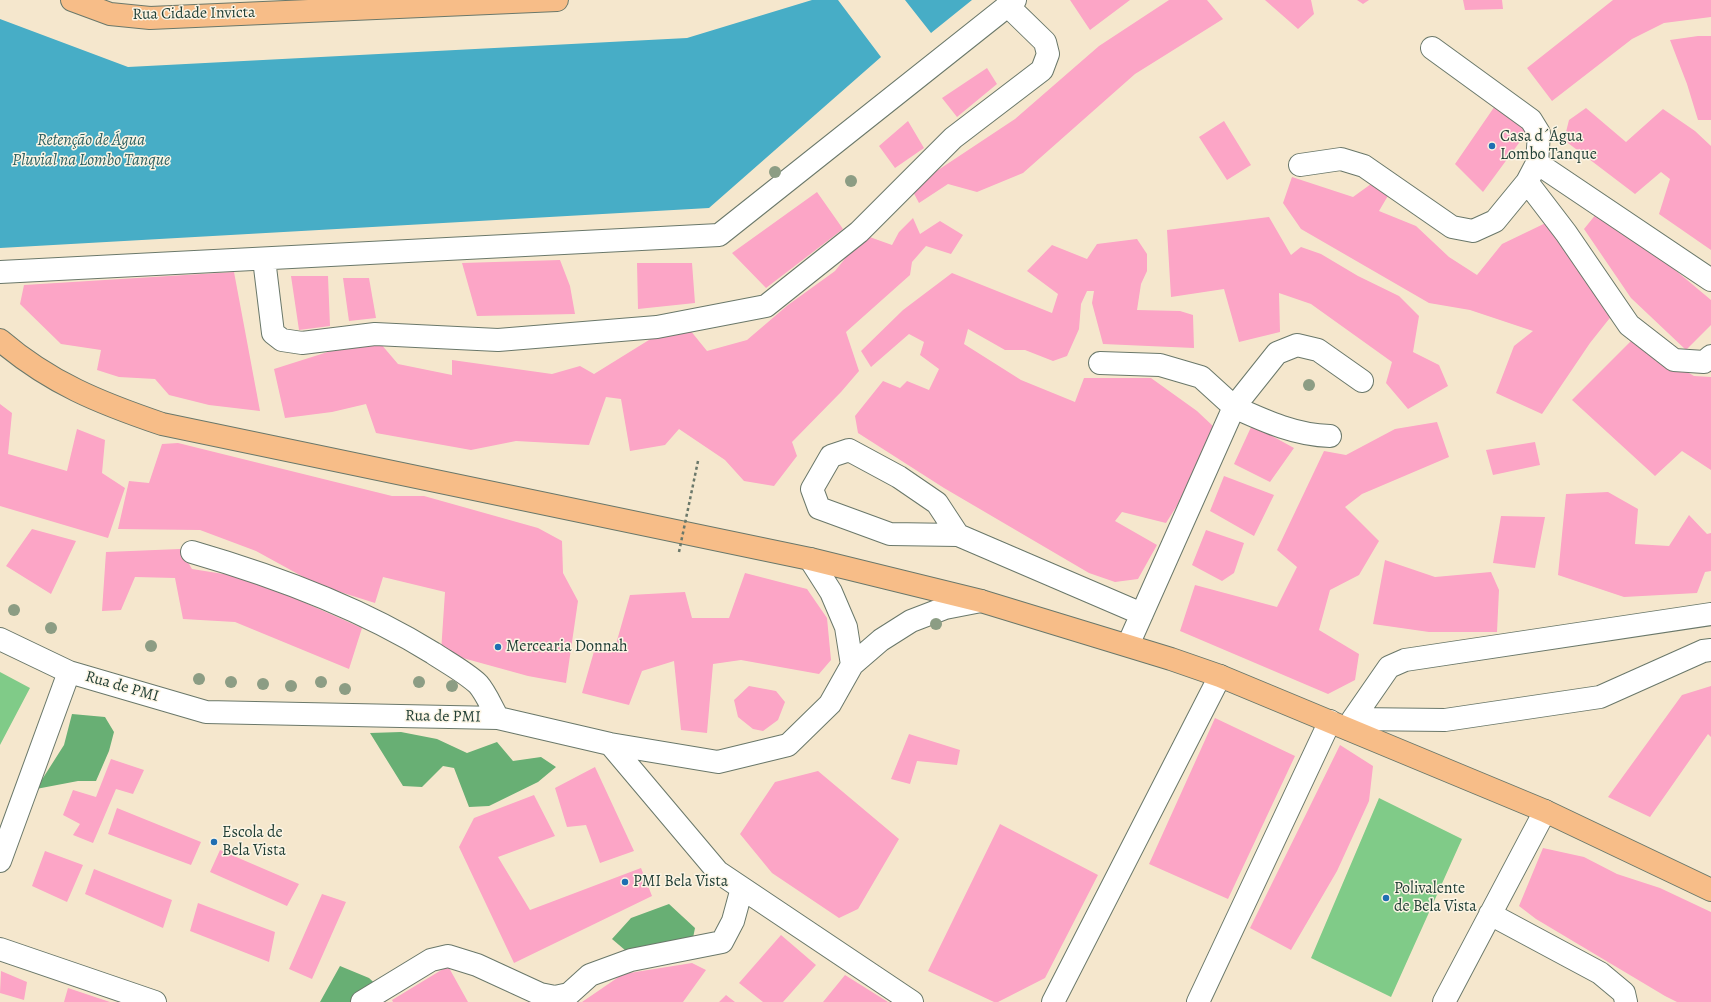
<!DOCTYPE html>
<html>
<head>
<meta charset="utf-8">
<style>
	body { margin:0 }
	canvas { display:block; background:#f5e7cd }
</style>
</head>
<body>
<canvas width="1711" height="1002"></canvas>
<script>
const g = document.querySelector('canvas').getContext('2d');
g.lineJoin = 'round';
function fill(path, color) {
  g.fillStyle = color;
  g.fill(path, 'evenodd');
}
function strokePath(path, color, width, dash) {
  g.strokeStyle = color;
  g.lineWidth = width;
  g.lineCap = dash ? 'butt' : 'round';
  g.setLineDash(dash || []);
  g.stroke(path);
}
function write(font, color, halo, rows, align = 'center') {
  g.font = font + ' Alegreya,serif';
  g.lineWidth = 3;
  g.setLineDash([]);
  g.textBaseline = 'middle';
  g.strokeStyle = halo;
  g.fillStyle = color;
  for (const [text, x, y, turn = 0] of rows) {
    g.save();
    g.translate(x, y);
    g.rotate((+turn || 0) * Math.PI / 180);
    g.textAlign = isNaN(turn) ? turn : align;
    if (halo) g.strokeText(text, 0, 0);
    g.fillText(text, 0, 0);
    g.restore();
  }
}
fill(new Path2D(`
	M0 672 30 688 0 745Z
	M1379 798 1462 839 1391 997 1311 958Z`), '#80cb88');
fill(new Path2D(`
	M72 714 105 717 114 732 109 751 96 781H78L36 789 64 745Z
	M401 732 437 739 467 753 497 742 513 761 541 757 556 767 538 782 489 806 469 807 454 768 443 766 422 787 403 786 370 733Z
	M669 904 695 928 691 948 646 968 612 939 631 918Z
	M340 966 369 978 381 989 382 1002H320Z`), '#68af74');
fill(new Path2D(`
	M812 0H838L881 57 709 208 0 248V19L128 67 687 38Z
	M905 0H972L931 33Z`), '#47adc6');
fill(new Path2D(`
	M1070 0H1130L1090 30Z
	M1169 0H1207L1223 19 1135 74 1023 173 977 192 948 184 919 203 911 188 1015 119 1099 46Z
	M1265 0H1311L1314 14 1298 29Z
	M1357 0H1369L1363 4Z
	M1463 0H1502L1503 9 1465 10Z
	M1613 0H1711V17L1664 23 1632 39 1552 101 1527 68Z
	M1698 36H1711V120H1698L1687 84 1670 40Z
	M987 68 997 84 957 117 942 98Z
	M1497 103 1530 128 1483 192 1455 164Z
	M1586 108 1626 142 1663 109 1695 131 1711 146V250L1659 214 1670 179 1661 172 1635 194 1564 140 1569 120Z
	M908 121 924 148 895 168 879 146Z
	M1224 121 1251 165 1227 180 1199 137Z
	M1292 177 1353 197 1371 184 1389 194 1379 211 1416 226 1449 257 1477 275 1502 244 1554 219 1613 314 1590 343 1542 414 1496 393 1514 346 1533 331 1470 310 1429 303 1301 229 1283 203Z
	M817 192 843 229 766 288 732 253Z
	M1601 208 1711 300V325L1686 350 1631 298 1584 229Z
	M1269 217 1291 255 1301 247 1321 254 1358 276 1399 296 1419 316 1413 352 1439 365 1448 386 1408 409 1386 383 1392 362 1311 304 1279 293 1280 332 1239 342 1224 289 1171 297 1167 230Z
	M913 218 920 234 940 221 963 235 951 254 926 246 912 262 910 275 846 332 859 371 841 392 792 442 797 456 774 486 744 481 725 460 679 429 665 445 630 451 621 399 606 397 589 445 516 441 471 450 376 433 366 404 332 412 285 418 274 369 375 337 398 364 452 375V360L552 374 580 366 594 374 657 335 690 330 707 351 747 340 788 305 835 271 864 235 892 245 899 232Z
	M1137 239 1147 254V271L1141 284 1137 310 1180 311 1193 315 1194 348 1103 344 1092 303 1094 291H1087L1081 304 1079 329 1067 356 1053 361 1025 350H1005L968 329 964 344 1021 380 1075 402 1084 378H1151L1197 411 1214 427 1198 472 1166 523 1122 512 1115 521 1157 545 1138 579 1115 582 1089 573 944 488 858 433 855 416 883 381 900 388 907 381 929 390 939 369 920 355 924 342 909 334 871 367 861 351 903 310 952 273 1052 313 1058 294 1027 271 1052 245 1087 259 1097 244Z
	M560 260 570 286 575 314 477 316 462 263Z
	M637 263H692L695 303 638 309Z
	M234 272 260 411 209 405 169 395 155 379 119 377 97 370 101 350 61 344 20 304 24 285Z
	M291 276H328L330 326 299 330Z
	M343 278H369L376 318 349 321Z
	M1632 340 1694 376 1711 377V470L1682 451 1655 476 1572 400Z
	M0 404 12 413 8 454 67 471 77 429 105 440 102 473 125 488 108 538 0 506Z
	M1437 422 1449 457 1362 494 1345 507 1379 541 1359 575 1330 590 1319 630 1359 654 1355 680 1328 694 1180 631 1195 585 1277 607 1297 567 1277 550 1324 451 1346 455 1395 429Z
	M1252 425 1294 448 1270 482 1234 464Z
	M1535 442 1540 465 1493 475 1486 450Z
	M178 443 392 496H424L538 528 562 541 563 573 578 601 566 683 528 676 441 652 445 592 383 577 375 603 318 585 256 551 200 530 118 529 129 481 149 483 162 444Z
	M1224 476 1274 495 1254 536 1210 511Z
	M1608 492 1638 509 1635 544 1669 546 1689 515 1707 534 1711 533V571L1705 572 1697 593 1624 597 1558 575 1566 494Z
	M1501 516 1545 517 1535 568 1493 563Z
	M32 529 76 541 51 594 6 566Z
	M1206 530 1244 543 1234 573 1222 581 1192 565Z
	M180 549 192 569 249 578 362 628 349 669 235 622 183 619 175 578 135 577 121 610 102 611 106 552Z
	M1385 560 1435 577 1491 572 1499 590 1497 632H1429L1373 624Z
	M745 573 807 589 827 618 831 660 819 674 741 660 713 664 707 733 681 730 674 661 642 671 629 705 582 693 595 648 614 651 630 595 685 592 692 618H729Z
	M749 686 776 691 785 702 778 720 763 731 753 729 738 717 734 700Z
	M1711 686V737L1708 734 1650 817 1608 797 1682 695Z
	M1215 718 1295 756 1228 899 1149 864Z
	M909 734 960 750 957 765 917 761 910 784 891 779Z
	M1340 745 1373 766 1369 801 1337 871 1291 950 1250 928Z
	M111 759 144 770 133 794 116 789 93 843 73 835 80 824 63 815 73 790 96 797Z
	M595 767 634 851 600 863 586 825 567 827 555 788Z
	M818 771 899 839 858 909 839 918 772 873 740 834 775 782Z
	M534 795 555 836 498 857 530 910 641 868 652 896 514 963 459 847 474 818Z
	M117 808 201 842 191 865 108 834Z
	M1000 824 1098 875 1045 978 998 1002H994L928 971Z
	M1543 848 1584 857 1617 874 1660 888 1711 912V1002H1677L1665 996 1536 919 1519 906Z
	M220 850 299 884 287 906 210 872Z
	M45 851 83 865 67 902 32 886Z
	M94 869 172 900 163 928 85 894Z
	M322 894 346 902 312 979 289 969Z
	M198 903 275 932 269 962 190 931Z
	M781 935 816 965 783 1002H763L739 983Z
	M692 963 706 970 683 1002H582L623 974Z
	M448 966 468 1002H393L392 1000Z
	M1 971 27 982 24 1000 0 993Z
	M845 975 888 1002H823Z
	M68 988 110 1002H64Z
	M726 995 735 1002H719Z`), '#fca5c6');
const minor = new Path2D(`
	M1432 48 1531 120 1539 133 1537 163 1711 280
	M1300 165 1341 159 1364 166 1452 227 1473 231 1495 221 1527 182 1537 163
	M1527 182 1566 233 1629 325 1674 360 1704 362 1711 356
	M264 259 273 333 282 340 302 343 375 334 498 340 657 327 766 306 859 232 953 138 1042 70 1048 54 1045 42 1008 6
	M0 272 719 235 1015 0
	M1100 363 1160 365 1201 377 1234 407 1128 645
	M1330 436C1295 435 1265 421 1234 407L1277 353 1297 345 1318 350 1362 381
	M958 535 937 503 899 477 849 450 831 456 812 489 819 508 890 534 958 535 1142 614
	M192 552C275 576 359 607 433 653 448 663 465 672 478 684 486 693 492 708 498 718
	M810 559 831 592 846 627 852 665
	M0 639 69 672 206 712 498 718 610 744 718 762 788 745 830 704 852 665 881 640 911 621 945 608 981 601
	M1353 719 1445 720 1600 697 1703 651 1711 650
	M1349 729 1353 719 1389 667 1405 660 1711 614
	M610 744 718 872 912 1002
	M0 861 69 672
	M1490 914 1600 973 1624 993 1626 1002
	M0 949 155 1002
	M362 1002 431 960 448 956 477 965 540 994 555 997 569 994 590 975 631 960 722 942 733 921 742 888
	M1053 1002 1220 676
	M1198 1002 1330 721
	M1444 1002 1545 811`);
const major = new Path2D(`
	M72 0 110 14 150 18 557 0
	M0 340C50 383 100 403 162 424L810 559 981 601 1171 659 1220 676 1545 811 1711 890`);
strokePath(minor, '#6a786a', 24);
strokePath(major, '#6a786a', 24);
strokePath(minor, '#fff', 22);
strokePath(major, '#f7bd88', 22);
strokePath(new Path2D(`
	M679 552 698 461`), '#6a786a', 2.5, [3, 3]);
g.fillStyle = '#8c9d84';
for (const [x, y] of [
	[775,172],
	[851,181],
	[1309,385],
	[14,610],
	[936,624],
	[51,628],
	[151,646],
	[199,679],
	[231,682],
	[321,682],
	[419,682],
	[263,684],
	[291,686],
	[452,686],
	[345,689]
]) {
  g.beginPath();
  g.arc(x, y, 6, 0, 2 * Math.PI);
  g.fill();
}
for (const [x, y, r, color] of [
	[1492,146,4,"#1f6fb2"],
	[498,647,4,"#1f6fb2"],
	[214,842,4,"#1f6fb2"],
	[625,882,4,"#1f6fb2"],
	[1386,898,4,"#1f6fb2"]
]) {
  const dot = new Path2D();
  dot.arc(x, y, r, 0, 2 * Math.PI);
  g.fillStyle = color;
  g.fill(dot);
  strokePath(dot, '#fcf5e5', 1.5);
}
write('16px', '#1f3d34', '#fcf5e5', [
	["Rua Cidade Invicta",194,14,-1],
	["Rua de PMI",122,687,16],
	["Rua de PMI",443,717,1]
]);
write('16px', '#1f3d34', '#fcf5e5', [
	["Casa d´Água",1500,137],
	["Lombo Tanque",1500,155],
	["Mercearia Donnah",506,647],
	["Escola de",222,833],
	["Bela Vista",222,851],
	["PMI Bela Vista",633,882],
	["Polivalente",1394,889],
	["de Bela Vista",1394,907]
], 'left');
write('italic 17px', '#2b5f60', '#fcf5e5', [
	["Retenção de Água",91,141],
	["Pluvial na Lombo Tanque",91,161]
]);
</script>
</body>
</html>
